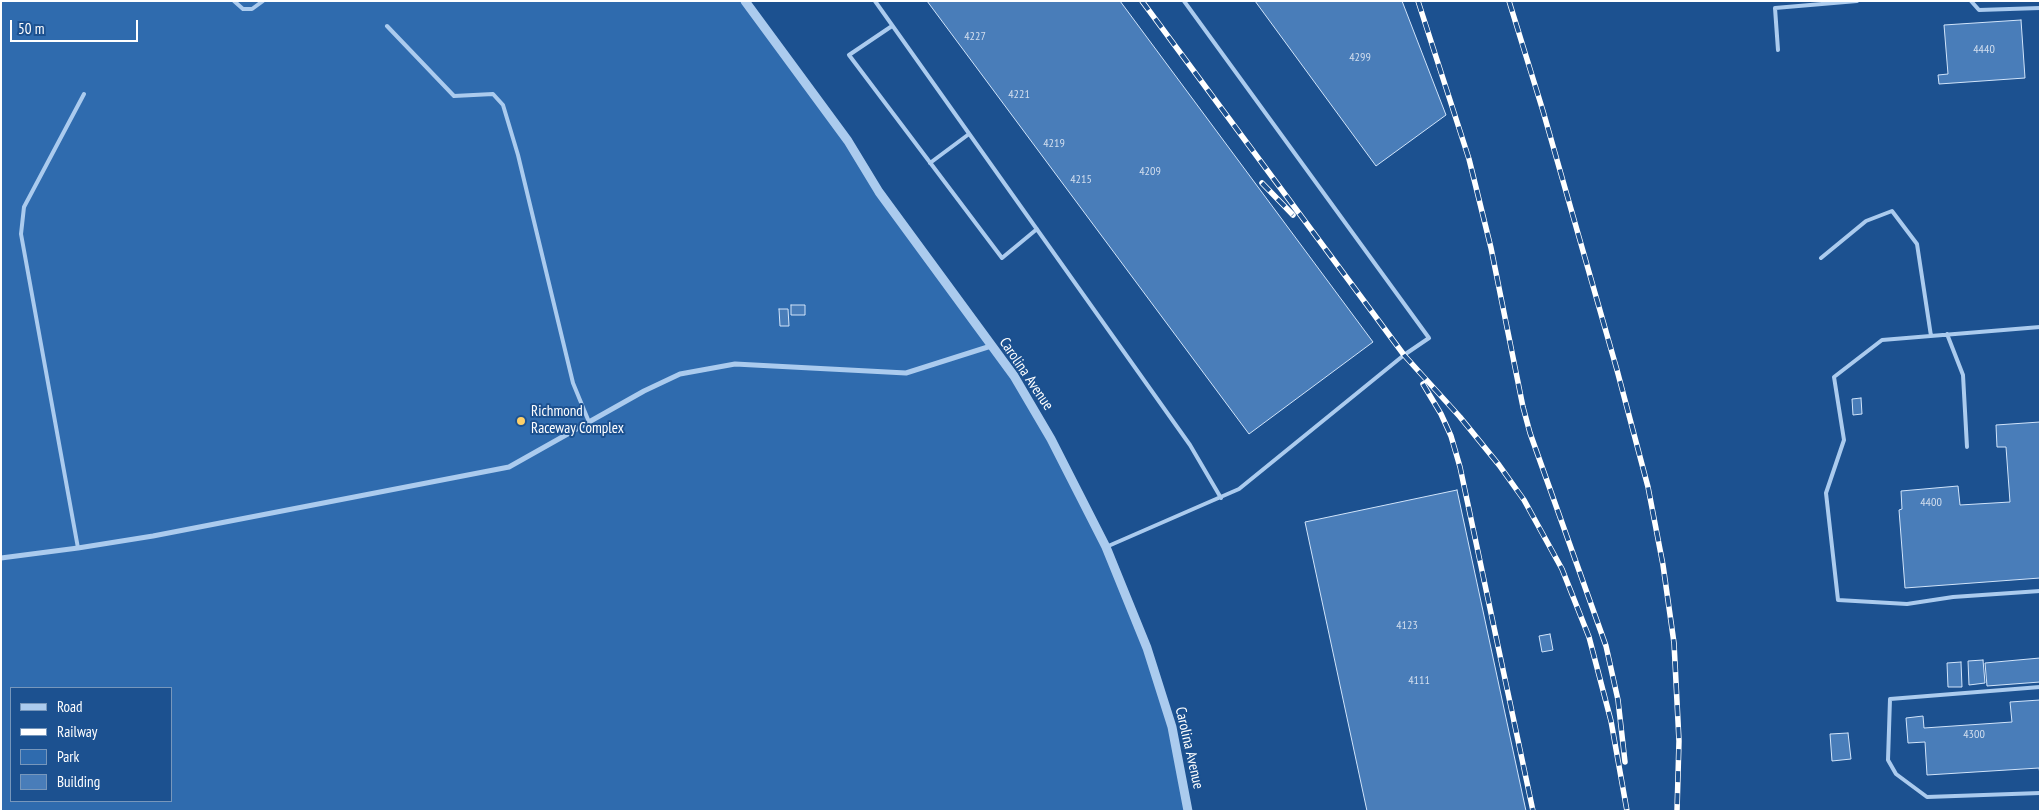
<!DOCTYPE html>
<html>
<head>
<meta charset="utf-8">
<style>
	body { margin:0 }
	#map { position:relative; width:2041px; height:812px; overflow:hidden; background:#1c5190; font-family:"PT Sans Narrow",sans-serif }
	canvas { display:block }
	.frame { position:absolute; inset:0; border:2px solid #fff; pointer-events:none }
	.legend { position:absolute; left:10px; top:687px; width:162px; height:115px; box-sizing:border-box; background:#1c5190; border:1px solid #7797bc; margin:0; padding:6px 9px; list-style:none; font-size:15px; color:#fff }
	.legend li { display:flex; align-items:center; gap:10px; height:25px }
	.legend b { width:25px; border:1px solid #7797bc }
	.scale { position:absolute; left:10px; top:20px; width:128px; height:22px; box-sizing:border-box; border:2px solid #fff; border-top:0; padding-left:6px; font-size:15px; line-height:18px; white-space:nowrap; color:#fff; -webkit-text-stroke:4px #1c5190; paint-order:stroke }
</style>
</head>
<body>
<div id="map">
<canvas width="2041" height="812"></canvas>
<div class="frame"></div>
<ul class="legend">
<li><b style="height:6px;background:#abcbee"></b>Road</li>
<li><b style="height:6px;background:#fff"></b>Railway</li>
<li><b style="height:14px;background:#2f6bae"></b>Park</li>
<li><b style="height:14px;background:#497db9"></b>Building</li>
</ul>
<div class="scale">50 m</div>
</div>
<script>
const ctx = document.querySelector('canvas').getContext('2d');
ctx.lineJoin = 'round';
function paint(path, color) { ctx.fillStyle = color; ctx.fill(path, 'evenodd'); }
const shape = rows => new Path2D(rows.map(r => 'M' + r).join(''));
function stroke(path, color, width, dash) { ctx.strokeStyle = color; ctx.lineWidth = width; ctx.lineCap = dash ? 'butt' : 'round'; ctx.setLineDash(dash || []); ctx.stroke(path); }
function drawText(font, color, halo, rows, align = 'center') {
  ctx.font = font + ' "PT Sans Narrow",sans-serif'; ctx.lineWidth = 4; ctx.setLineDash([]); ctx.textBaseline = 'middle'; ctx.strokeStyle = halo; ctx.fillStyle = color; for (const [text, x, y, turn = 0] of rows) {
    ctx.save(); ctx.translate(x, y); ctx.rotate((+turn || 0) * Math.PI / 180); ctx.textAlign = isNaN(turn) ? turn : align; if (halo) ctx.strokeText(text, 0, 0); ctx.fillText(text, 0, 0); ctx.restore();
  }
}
const green = shape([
	[1,1,745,1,1014,376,1106,547,1172,727,1188,811,1,811],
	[11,688,171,688,171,801,11,801]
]);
const building = shape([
	[927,1,1120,1,1373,342,1249,434,927,1],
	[1255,1,1402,1,1446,115,1376,166,1255,1],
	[2021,20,2025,78,1939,84,1938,75,1948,74,1944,25,2021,20],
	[791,305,805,305,805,315,791,315,791,305],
	[779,309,788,309,789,326,780,326,779,309],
	[1861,398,1862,414,1853,415,1852,399,1861,398],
	[2040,422,2040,578,1905,588,1899,510,1902,509,1901,491,1958,486,1960,505,2010,502,2006,447,1997,447,1996,425,2040,422],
	[1457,490,1526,811,1367,811,1305,522,1457,490],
	[1550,634,1553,650,1542,652,1539,636,1550,634],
	[2040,658,2040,682,1987,686,1985,663,2040,658],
	[1983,660,1985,683,1969,685,1968,661,1983,660],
	[1961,662,1962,687,1948,687,1947,663,1961,662],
	[2040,700,2040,774,2039,768,1927,775,1925,742,1908,743,1906,718,1923,716,1924,728,2012,722,2010,702,2040,700],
	[1848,733,1851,759,1832,761,1830,734,1848,733]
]);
const service = shape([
	[234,1,243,9,252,9,263,1],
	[875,1,1190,445,1221,498],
	[1971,1,1979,10,2040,8],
	[387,26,454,96,493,94,503,105,518,155,573,383,589,422],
	[892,26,849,55,1002,258,1037,229],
	[1778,50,1775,8,1857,1],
	[930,163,969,134],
	[1821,258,1866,221,1892,211,1917,244,1931,336],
	[2040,327,1882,340,1834,377,1844,440,1826,493,1838,600,1907,604,1953,597,2040,591],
	[1947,334,1963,375,1967,447],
	[1106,547,1239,489,1404,355,1429,338,1184,1],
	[78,548,21,234,24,207,84,94],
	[2040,687,1890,699,1888,760,1896,774,1927,797,2040,793]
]);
const minor = shape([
	[1,558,78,548,153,536,509,467,644,391,680,374,735,364,906,373,991,346]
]);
const tertiary = shape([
	[745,1,848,141,879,192,1014,376,1051,439,1106,547,1147,648,1172,727,1188,811]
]);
const rail = shape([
	[1142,1,1404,355,1460,417,1499,465,1524,500,1562,569,1589,637,1611,721,1627,811],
	[1418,1,1469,159,1491,248,1523,407,1530,433,1606,646,1618,700,1625,762],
	[1509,1,1543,111,1617,370,1648,487,1663,565,1674,643,1679,741,1677,811],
	[1262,183,1293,215],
	[1423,384,1441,414,1451,436,1460,467,1533,811]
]);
const markers = [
	[521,421,5,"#fed069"]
];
const numberNames = [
	["4227",975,37],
	["4440",1984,50],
	["4299",1360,58],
	["4221",1019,95],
	["4219",1054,144],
	["4209",1150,172],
	["4215",1081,180],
	["4400",1931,503],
	["4123",1407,626],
	["4111",1419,681],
	["4300",1974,735]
];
const streetNames = [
	["Carolina Avenue",1026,374,56],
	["Carolina Avenue",1189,748,77]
];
const poiNames = [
	["Richmond",531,412],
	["Raceway Complex",531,429]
];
paint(green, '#2f6bae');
paint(building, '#497db9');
stroke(building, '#d1e4fa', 1);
stroke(service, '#abcbee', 4);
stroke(minor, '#abcbee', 5);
stroke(tertiary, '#abcbee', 9);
stroke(rail, '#fff', 5.5);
stroke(rail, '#1c5190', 4, [11]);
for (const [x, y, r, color] of markers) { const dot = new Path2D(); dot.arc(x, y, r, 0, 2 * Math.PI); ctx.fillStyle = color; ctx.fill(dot); stroke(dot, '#1c5190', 2); }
drawText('12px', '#d2deee', null, numberNames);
drawText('15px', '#fff', '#1c5190', streetNames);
drawText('15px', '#fff', '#1c5190', poiNames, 'left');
</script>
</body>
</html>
